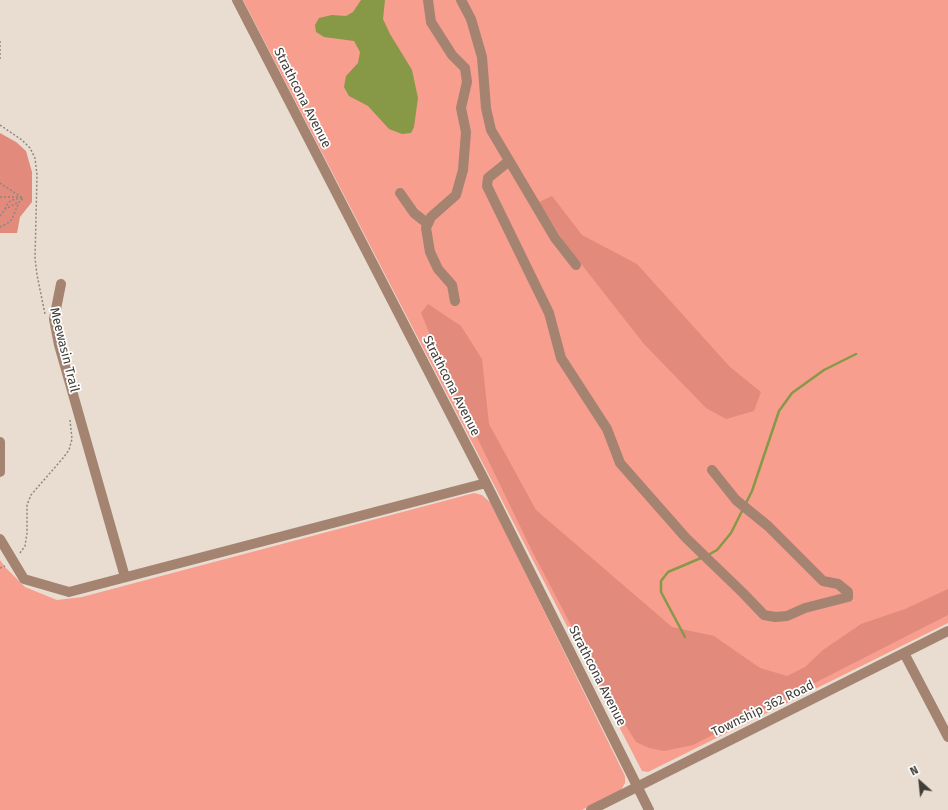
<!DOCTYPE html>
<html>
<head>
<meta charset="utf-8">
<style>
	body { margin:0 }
	#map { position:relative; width:948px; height:810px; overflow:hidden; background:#e8ddd0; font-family:"Fira Sans",sans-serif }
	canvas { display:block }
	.north { position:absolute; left:900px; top:762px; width:40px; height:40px; -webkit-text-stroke:3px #fff; paint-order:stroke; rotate:333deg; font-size:11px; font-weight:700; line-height:16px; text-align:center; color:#403c37 }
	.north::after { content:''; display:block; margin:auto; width:14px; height:18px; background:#403c37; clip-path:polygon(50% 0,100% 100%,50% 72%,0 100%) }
</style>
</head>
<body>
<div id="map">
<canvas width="948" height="810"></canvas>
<div class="north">N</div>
</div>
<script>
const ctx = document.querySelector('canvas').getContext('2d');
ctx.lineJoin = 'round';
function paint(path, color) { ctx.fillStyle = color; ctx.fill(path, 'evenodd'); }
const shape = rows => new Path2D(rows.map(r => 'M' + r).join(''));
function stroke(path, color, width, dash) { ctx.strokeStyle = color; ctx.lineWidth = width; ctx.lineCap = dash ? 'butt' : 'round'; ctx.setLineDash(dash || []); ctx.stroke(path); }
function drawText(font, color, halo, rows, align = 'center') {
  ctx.font = font + ' "Fira Sans",sans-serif'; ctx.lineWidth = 3.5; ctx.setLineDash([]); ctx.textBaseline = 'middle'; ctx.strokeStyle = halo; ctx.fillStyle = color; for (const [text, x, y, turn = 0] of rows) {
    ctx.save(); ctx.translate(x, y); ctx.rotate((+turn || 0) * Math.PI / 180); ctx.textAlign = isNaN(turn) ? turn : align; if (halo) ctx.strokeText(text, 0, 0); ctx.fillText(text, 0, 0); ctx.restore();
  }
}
const green = shape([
	[243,0,948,0,948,623,648,772,642,771],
	[474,493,482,495,491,503,625,776,625,783,621,790,582,810,0,810,0,560,5,567,25,587,57,600,82,597]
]);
const forest = shape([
	[0,133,16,142,26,151,32,172,32,202,20,217,17,233,0,233],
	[552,196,582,235,637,264,730,367,761,392,754,411,726,419,706,408,644,344,564,242,539,202],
	[428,304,461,326,482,359,489,424,536,510,672,627,714,636,760,668,787,676,805,667,823,650,861,624,905,609,948,589,948,615,693,745,664,751,649,748,636,742,614,707,532,551,445,371,421,313]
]);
const water = shape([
	[361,0,385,0,383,19,390,34,412,70,418,98,414,127,411,133,402,134,389,129,368,106,349,96,344,87,346,76,358,63,360,52,354,41,324,37,316,32,315,25,319,18,332,15,346,16,353,12]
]);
const stream = shape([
	[745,505,752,491,779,411,792,393,824,370,856,354],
	[708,555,717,550,731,533,743,509],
	[685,637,661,592,661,581,668,572,701,558]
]);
const path = shape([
	[0,41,0,60],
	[0,125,22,140,30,148,35,158,37,175,35,258,37,275,45,314],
	[0,183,21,197],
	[0,197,21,197],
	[5,209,8,203,12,200,23,198],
	[0,216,5,209,19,202],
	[0,227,8,223,12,219,19,202,22,200,23,198,21,197],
	[20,553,25,546,27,533,27,505,31,495,63,458,69,450,72,439,70,420],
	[0,568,5,566]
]);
const minor = shape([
	[237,0,486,483,649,810],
	[428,0,431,22,452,55,465,68,467,82,461,108,466,132,463,170,456,195,431,217,426,228,430,252,438,269,452,285,455,301],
	[461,0,471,19,482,57,486,108,491,130,555,238,576,265],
	[509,161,488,178,487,186,549,313,561,358,607,429,620,463,686,538,743,593,764,615,775,617,787,616,805,608,848,597,848,592,838,584,823,581,768,526,736,500,712,470],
	[400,193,414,213,428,224],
	[61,284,54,319,59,345,125,577],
	[0,442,0,472],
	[0,539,24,579,69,592,486,483],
	[904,653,948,737],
	[591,810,948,631]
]);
const streetNames = [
	["Strathcona Avenue",302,98,63],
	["Meewasin Trail",64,350,76],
	["Strathcona Avenue",451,386,63],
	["Strathcona Avenue",597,676,63],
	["Township 362 Road",763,709,-26]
];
paint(green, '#f79e8f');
paint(forest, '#e28b7c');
paint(water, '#879847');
stroke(stream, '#879847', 2.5);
stroke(path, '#8e877e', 1.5, [2, 2]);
stroke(minor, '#a48370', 10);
drawText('13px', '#403c37', '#fff', streetNames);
</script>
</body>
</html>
